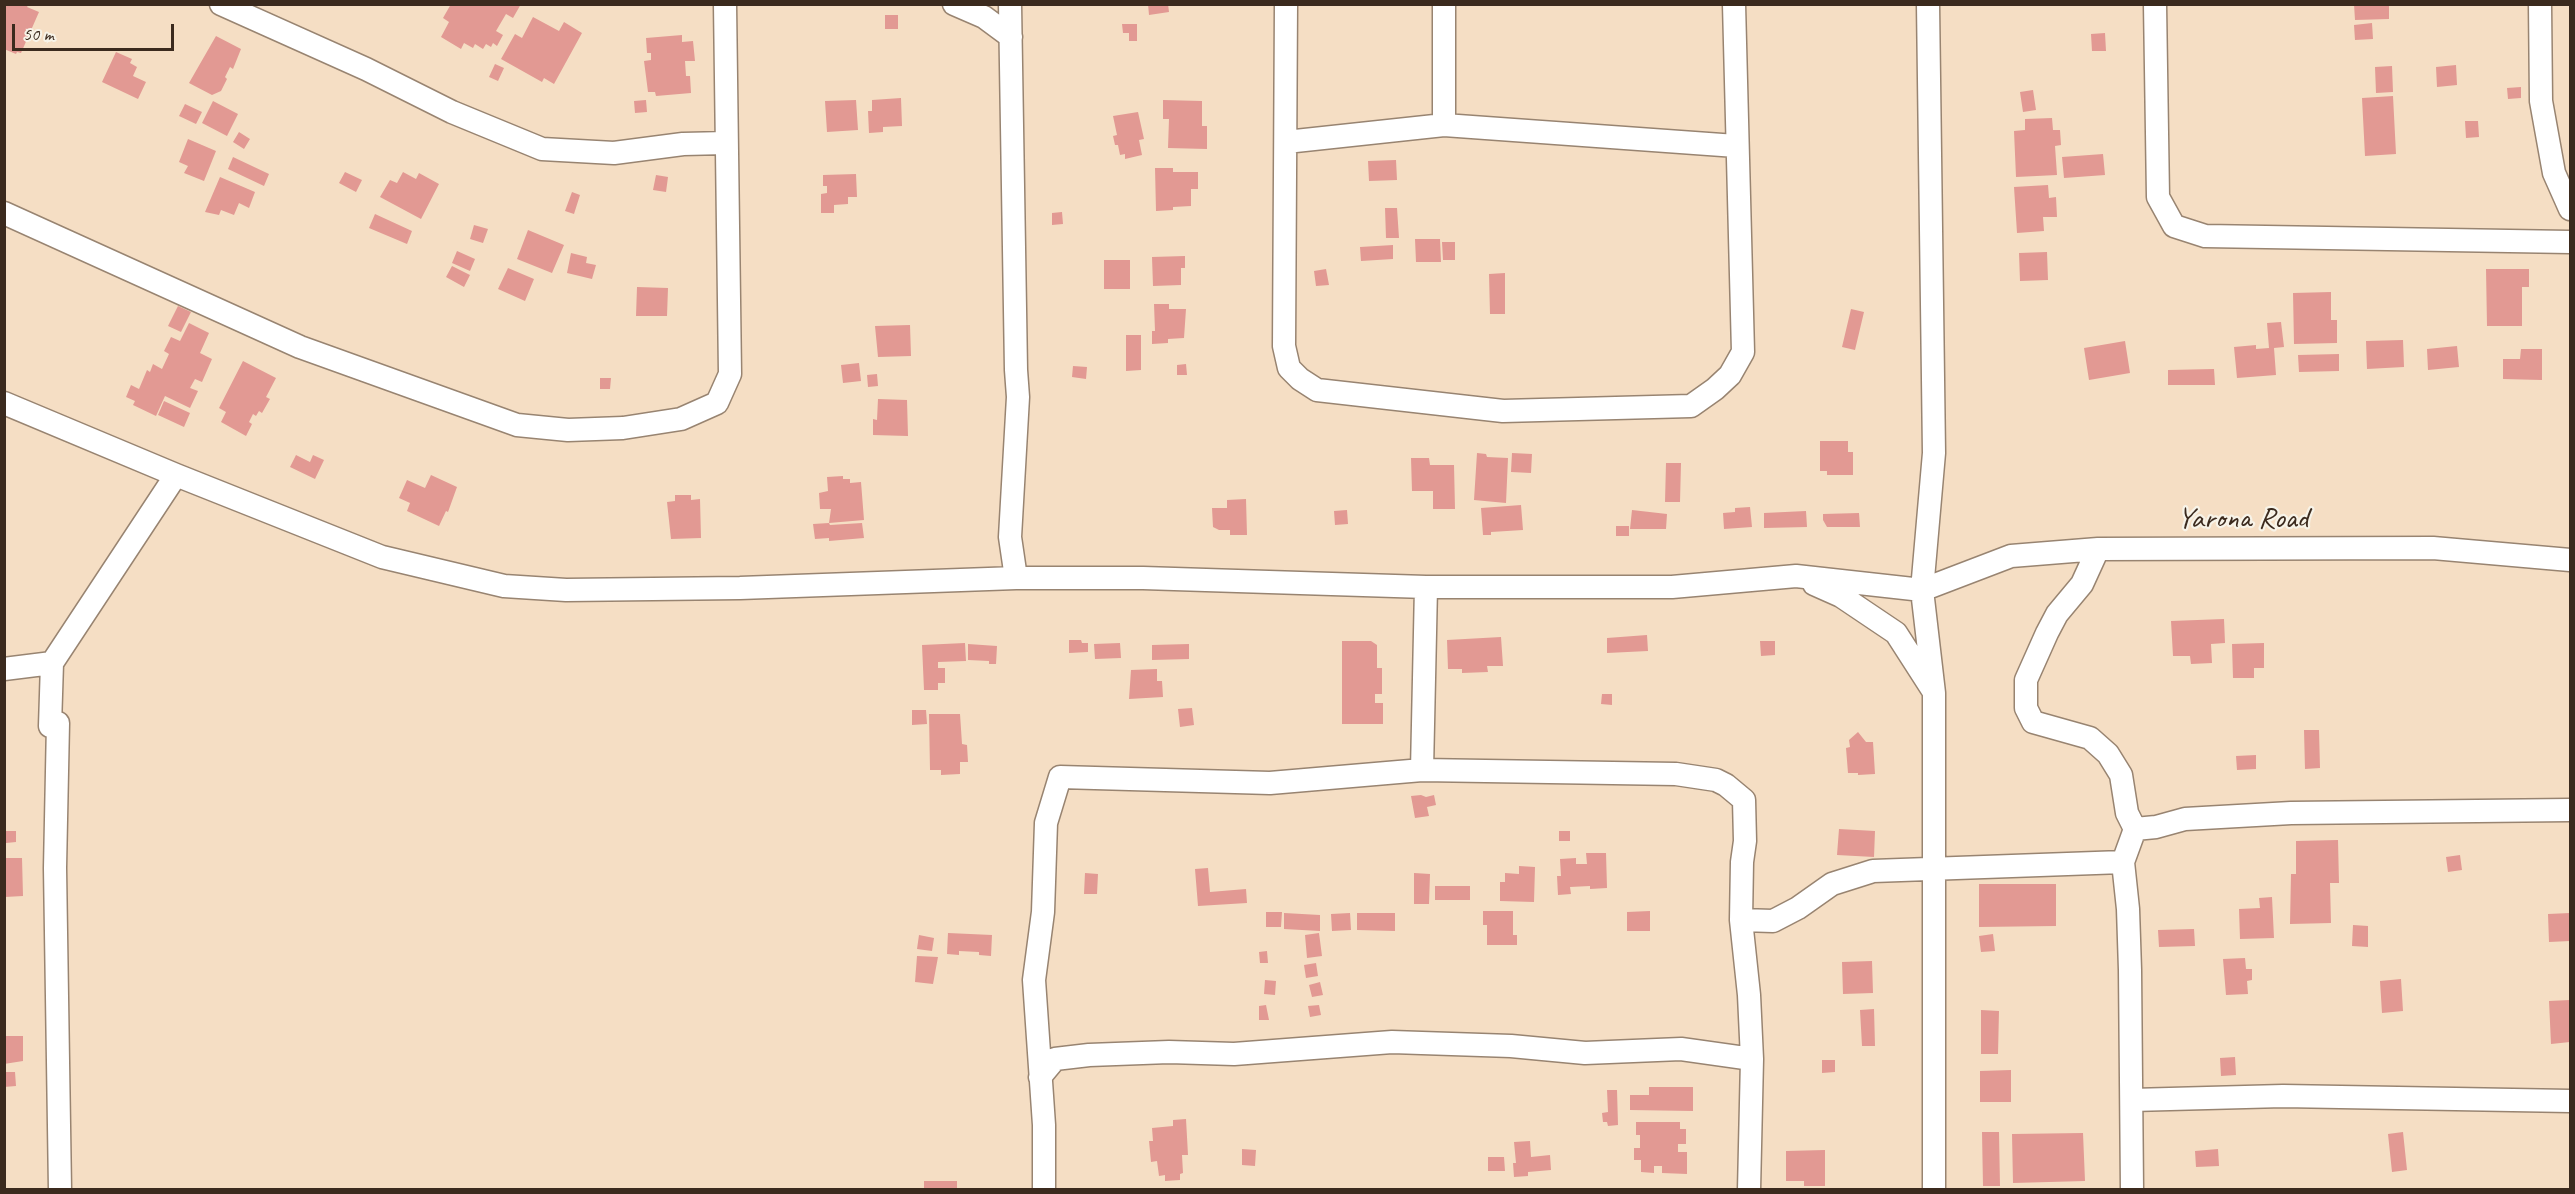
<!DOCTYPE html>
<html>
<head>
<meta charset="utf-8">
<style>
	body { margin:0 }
	#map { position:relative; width:2575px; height:1194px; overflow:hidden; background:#f5dec4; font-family:Caveat,sans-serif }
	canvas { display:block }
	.frame { position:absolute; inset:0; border:6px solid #3b2a1e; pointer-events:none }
	.scale { position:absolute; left:12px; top:24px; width:162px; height:27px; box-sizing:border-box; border:3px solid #3b2a1e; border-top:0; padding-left:8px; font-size:18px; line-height:21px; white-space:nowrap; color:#3b2a1e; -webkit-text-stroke:4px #f7f3e8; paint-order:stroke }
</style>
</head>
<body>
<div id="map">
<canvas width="2575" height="1194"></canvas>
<div class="frame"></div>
<div class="scale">50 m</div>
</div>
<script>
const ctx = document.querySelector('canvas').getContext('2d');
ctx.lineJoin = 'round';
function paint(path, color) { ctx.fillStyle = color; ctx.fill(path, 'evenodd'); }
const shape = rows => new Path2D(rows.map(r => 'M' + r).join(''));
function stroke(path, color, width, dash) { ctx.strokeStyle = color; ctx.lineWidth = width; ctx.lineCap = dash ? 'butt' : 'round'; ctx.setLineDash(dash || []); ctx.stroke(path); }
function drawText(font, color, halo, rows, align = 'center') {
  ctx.font = font + ' Caveat,sans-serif'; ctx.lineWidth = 4.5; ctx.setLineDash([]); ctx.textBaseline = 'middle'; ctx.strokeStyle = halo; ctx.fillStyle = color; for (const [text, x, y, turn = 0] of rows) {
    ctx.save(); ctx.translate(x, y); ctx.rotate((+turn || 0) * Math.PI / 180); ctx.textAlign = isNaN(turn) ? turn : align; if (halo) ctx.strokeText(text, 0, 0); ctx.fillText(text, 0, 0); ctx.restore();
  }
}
const building = shape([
	[4,4,29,4,27,7,39,12,21,53,17,52,16,54,4,49],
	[451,4,521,4,513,18,506,14,496,31,503,35,497,46,493,43,491,47,486,44,483,49,475,44,473,48,464,43,461,49,441,37,449,22,443,18],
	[1148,4,1168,4,1169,12,1149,15],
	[2354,4,2389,4,2389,19,2355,20],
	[885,15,898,15,898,29,885,29],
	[533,17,559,31,564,22,582,33,554,84,544,78,542,82,501,59,515,34,522,38],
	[2372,23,2373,39,2355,40,2354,25],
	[1122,24,1137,24,1137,41,1129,41,1129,33,1123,33],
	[2105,33,2106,51,2092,51,2091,34],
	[682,35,682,42,693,41,695,61,685,61,686,76,690,76,691,93,656,96,655,92,648,92,644,61,651,60,651,53,647,53,646,38],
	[216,36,241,49,233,69,230,67,225,77,227,79,221,91,212,95,189,83],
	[116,52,132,59,130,63,137,67,133,76,146,82,138,99,102,82],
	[495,64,504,68,498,81,489,77],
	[2456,65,2457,85,2437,87,2436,67],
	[2392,66,2393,92,2376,93,2375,67],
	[2521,87,2521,98,2508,99,2507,88],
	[2033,90,2036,110,2023,112,2020,92],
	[2393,96,2396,154,2365,156,2362,98],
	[901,98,902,126,883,127,883,132,869,133,868,111,872,111,872,100],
	[646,100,647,112,635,113,634,101],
	[856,100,858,130,827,132,825,101],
	[1163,100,1202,101,1202,126,1207,126,1207,149,1168,148,1169,119,1163,119],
	[213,101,238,114,227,136,202,123],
	[185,104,202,112,196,124,179,116],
	[1138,112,1144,139,1139,140,1142,155,1125,159,1125,154,1120,155,1118,145,1115,145,1113,136,1117,135,1113,116],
	[2052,118,2053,130,2060,130,2061,145,2055,146,2057,175,2016,177,2014,131,2025,130,2025,119],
	[2465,121,2478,121,2479,137,2466,138],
	[239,132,250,139,244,149,233,142],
	[188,139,216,151,204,181,184,173,188,166,179,162],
	[2103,154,2105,175,2064,178,2062,157],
	[233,157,269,174,264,186,228,169],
	[1396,160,1397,180,1369,181,1368,161],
	[1155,168,1173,168,1173,172,1198,172,1198,189,1191,189,1191,206,1173,207,1173,210,1156,211],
	[345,172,362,180,356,192,339,183],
	[403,172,416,179,419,173,439,184,421,219,380,197,390,180,397,183],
	[856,174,857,197,848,197,848,204,834,205,834,213,821,213,821,194,827,193,827,186,823,186,823,175],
	[656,175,668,177,666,192,653,190],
	[220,177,255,192,249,208,239,203,234,215,221,210,219,215,205,212],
	[2048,185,2049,198,2056,197,2057,217,2043,217,2044,231,2017,233,2014,187],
	[572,192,580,195,574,214,565,211],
	[1385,208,1397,208,1399,238,1386,238],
	[1062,212,1063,224,1052,225,1052,213],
	[375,214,412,231,407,244,369,228],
	[474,225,488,229,483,243,470,239],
	[528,230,564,245,552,273,517,259],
	[1415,239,1440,239,1441,262,1416,262],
	[1442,242,1455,242,1455,260,1443,260],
	[1393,245,1393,259,1361,261,1360,247],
	[457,251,475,259,470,271,452,263],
	[2047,252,2048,280,2020,281,2019,253],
	[571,253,587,257,586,263,596,265,592,279,567,273],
	[1185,256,1185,268,1181,268,1181,285,1153,286,1152,257],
	[1104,260,1130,260,1130,289,1104,289],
	[452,266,470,275,464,287,446,277],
	[508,268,534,279,525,301,498,289],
	[1326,269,1329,285,1316,286,1314,271],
	[2486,269,2529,269,2529,287,2522,287,2522,326,2487,326],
	[1505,273,1505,314,1490,314,1489,274],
	[637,287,668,288,667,316,636,316],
	[2331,292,2331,320,2337,320,2337,343,2294,344,2293,293],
	[1154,304,1169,304,1169,309,1186,309,1184,338,1168,339,1168,343,1152,344,1152,331,1155,331],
	[178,306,191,312,181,332,168,326],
	[1851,309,1864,312,1855,350,1842,347],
	[2281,322,2284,347,2274,348,2276,375,2237,378,2234,347,2256,345,2256,349,2269,348,2267,323],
	[189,323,209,333,200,353,212,359,202,382,195,379,190,388,198,391,190,408,165,396,156,416,133,405,135,401,126,397,131,385,139,389,147,370,150,372,153,364,162,369,169,354,164,351,171,337,180,341],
	[910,325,911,356,878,357,875,326],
	[1126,335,1141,335,1141,370,1126,371],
	[2403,340,2404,367,2367,369,2366,341],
	[2125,341,2130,373,2089,380,2084,348],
	[2457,346,2459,367,2428,370,2427,349],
	[2521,349,2542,349,2542,380,2503,379,2503,359,2520,359],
	[2339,354,2339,371,2299,372,2298,355],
	[243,361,276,378,266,397,270,399,262,413,259,411,256,416,253,414,249,422,252,424,246,436,221,422,226,412,219,408],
	[859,363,861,381,843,383,841,365],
	[1186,364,1187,375,1177,375,1177,365],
	[1073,366,1087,367,1086,379,1072,377],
	[2214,369,2215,385,2168,385,2168,370],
	[877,374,878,386,868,387,867,375],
	[600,378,611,378,610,389,600,389],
	[878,399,907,400,908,436,873,435,873,419,877,420],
	[164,401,190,413,184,427,158,415],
	[1820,441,1848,441,1848,452,1853,452,1853,475,1827,475,1827,471,1820,471],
	[1477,453,1486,454,1487,457,1508,458,1506,503,1474,500],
	[1512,453,1532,454,1531,473,1511,472],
	[296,455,310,462,313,455,324,460,315,479,290,467],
	[1411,458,1429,458,1430,465,1454,465,1455,509,1433,509,1433,491,1412,491],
	[1666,463,1681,463,1680,502,1665,502],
	[431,475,457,487,448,512,446,511,439,526,407,511,410,503,399,498,407,480,425,488],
	[843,476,843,479,850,479,850,483,861,482,864,520,829,523,831,509,820,509,819,493,828,491,827,477],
	[675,495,691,495,691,500,700,499,701,538,671,539,667,502,675,501],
	[1246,499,1247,535,1230,535,1230,530,1219,530,1213,527,1212,508,1227,508,1227,500],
	[1521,505,1523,530,1491,532,1491,535,1483,535,1481,508],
	[1750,507,1752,527,1724,529,1723,513,1735,512,1735,508],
	[1347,510,1348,524,1335,525,1334,511],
	[1632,510,1667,514,1666,529,1630,529],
	[1806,511,1807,527,1764,528,1764,513],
	[1859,513,1860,527,1827,527,1823,520,1823,514],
	[829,523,830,525,862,523,864,538,829,541,829,538,815,539,813,524],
	[1616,526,1629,526,1629,536,1616,536],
	[2224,619,2225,643,2211,644,2212,663,2191,664,2190,656,2173,656,2171,621],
	[1647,635,1648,651,1607,653,1607,638],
	[1501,637,1503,666,1487,666,1488,672,1462,673,1462,669,1448,669,1447,640],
	[1069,640,1081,640,1082,643,1088,643,1088,652,1069,653],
	[1342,641,1371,641,1377,645,1377,668,1382,668,1382,694,1375,694,1375,703,1383,703,1383,724,1342,724],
	[1760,641,1775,641,1775,655,1761,656],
	[965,643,966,661,938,662,938,668,945,668,945,683,938,683,938,690,924,690,922,645],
	[1120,643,1121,658,1095,659,1094,644],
	[2264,643,2264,668,2254,668,2254,678,2233,678,2232,644],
	[968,644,997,646,996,664,989,664,989,661,968,660],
	[1189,644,1189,659,1152,660,1152,645],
	[1157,669,1157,681,1162,681,1163,697,1129,699,1131,670],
	[1602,694,1612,694,1612,705,1601,704],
	[1192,708,1194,725,1180,727,1178,709],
	[912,710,926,710,927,724,912,725],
	[929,714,960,714,962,744,967,745,968,762,960,762,960,774,941,775,941,770,930,770],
	[2304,730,2319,730,2320,768,2305,769],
	[1858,732,1866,742,1873,742,1875,774,1858,775,1858,773,1848,773,1846,748,1850,747,1849,740],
	[2256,755,2256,769,2237,770,2236,756],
	[1421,795,1426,797,1434,795,1436,805,1427,807,1429,816,1415,818,1411,796],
	[1839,829,1875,831,1874,857,1837,855],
	[6,831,16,831,16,842,6,843],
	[1559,831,1570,831,1570,841,1559,841],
	[2338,840,2339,883,2330,883,2331,923,2290,924,2291,874,2296,874,2296,841],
	[1586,853,1606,853,1607,888,1590,889,1590,886,1570,887,1571,894,1558,895,1557,876,1561,876,1560,859,1576,858,1576,864,1587,864],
	[2460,855,2462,870,2448,872,2446,857],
	[5,858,22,858,23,896,5,897],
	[1519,866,1535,867,1534,902,1500,901,1500,882,1505,882,1505,873,1519,874],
	[1208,868,1210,892,1246,889,1247,903,1198,906,1195,869],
	[1085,873,1098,874,1097,894,1084,894],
	[1414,873,1430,874,1429,904,1414,904],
	[1979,884,2056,884,2056,926,1979,927],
	[1435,886,1470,886,1470,900,1435,900],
	[2272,897,2274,938,2240,939,2239,909,2260,908,2259,898],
	[1483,911,1513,911,1513,935,1517,935,1517,945,1487,945,1487,925,1483,925],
	[1650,911,1650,931,1627,931,1627,912],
	[1266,912,1282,912,1281,927,1266,927],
	[1284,913,1320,915,1320,931,1284,929],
	[1350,913,1351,930,1332,931,1331,914],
	[1357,913,1395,913,1395,931,1357,930],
	[2570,913,2570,941,2549,942,2548,914],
	[2353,925,2368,926,2368,947,2352,946],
	[2194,929,2195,946,2159,947,2158,930],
	[948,933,992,935,991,956,979,955,979,952,959,951,959,955,947,954],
	[1319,933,1322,956,1307,958,1305,935],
	[1993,934,1995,951,1981,952,1979,936],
	[919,935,934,938,932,951,917,949],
	[1267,951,1268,963,1260,963,1259,952],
	[917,956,938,957,933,984,915,982],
	[2245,958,2246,969,2252,969,2252,980,2247,981,2248,994,2226,995,2223,959],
	[1872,961,1873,993,1843,994,1842,962],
	[1316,963,1318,976,1306,978,1304,965],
	[2401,979,2403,1011,2382,1013,2380,981],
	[1265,980,1276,981,1275,995,1264,994],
	[1320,982,1323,995,1312,997,1309,985],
	[2570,1000,2570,1042,2551,1044,2549,1001],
	[1266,1005,1269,1020,1259,1020,1259,1006],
	[1319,1005,1321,1015,1310,1017,1308,1006],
	[1874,1009,1875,1046,1862,1046,1860,1010],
	[1981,1010,1999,1011,1998,1054,1981,1054],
	[4,1036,23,1036,23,1061,4,1064],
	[2235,1057,2236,1075,2221,1076,2220,1058],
	[1822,1060,1835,1060,1835,1072,1822,1073],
	[2011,1070,2011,1102,1980,1102,1980,1071],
	[4,1072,15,1072,16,1086,4,1087],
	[1649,1087,1693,1087,1693,1111,1630,1110,1630,1095,1649,1095],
	[1607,1090,1617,1090,1618,1125,1608,1126,1607,1122,1603,1122,1602,1113,1608,1112],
	[1186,1119,1188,1155,1182,1155,1183,1173,1180,1174,1180,1180,1165,1181,1165,1175,1159,1176,1157,1161,1151,1162,1149,1141,1153,1141,1152,1128,1173,1126,1173,1120],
	[1636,1122,1680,1122,1680,1129,1686,1129,1686,1144,1678,1144,1678,1152,1687,1152,1687,1174,1662,1173,1662,1166,1654,1166,1654,1173,1641,1172,1641,1160,1634,1160,1634,1148,1640,1148,1640,1135,1636,1135],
	[1982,1132,1999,1132,2000,1186,1983,1186],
	[2403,1132,2407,1170,2392,1172,2388,1134],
	[2083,1133,2085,1181,2013,1183,2012,1134],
	[1530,1141,1531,1157,1550,1155,1551,1170,1528,1172,1528,1176,1514,1177,1513,1163,1516,1163,1514,1142],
	[1242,1149,1256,1150,1255,1166,1242,1165],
	[2218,1149,2219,1166,2196,1167,2195,1151],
	[1825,1150,1825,1186,1804,1186,1804,1181,1786,1181,1786,1151],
	[1488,1157,1504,1157,1505,1171,1488,1171],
	[924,1181,957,1181,957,1190,924,1190]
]);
const minor = shape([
	[221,4,366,69,452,112,542,149,614,153,683,144,726,143],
	[954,4,984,17,1011,37],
	[1010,4,1016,370,1018,397,1010,537,1016,578],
	[1286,4,1284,346,1289,368,1300,379,1317,390,1503,411,1691,406,1715,389,1730,375,1743,352,1734,4],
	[1444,4,1444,125],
	[1928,4,1934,453,1922,590,1934,693,1934,1190],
	[2155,4,2158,197,2174,226,2205,236,2570,242],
	[2540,4,2541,101,2554,173,2570,209],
	[1286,142,1444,125,1736,146],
	[4,213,300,347,517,425,568,430,623,428,681,419,717,403,730,374,725,4],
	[4,403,176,475,382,557,504,586,566,590,740,588,1016,578,1143,578,1426,587,1672,587,1796,576,1922,590,2011,556,2098,549,2433,548,2570,560],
	[2098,549,2082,584,2057,614,2047,633,2026,680,2026,708,2033,722,2090,738,2108,754,2121,775,2127,813,2135,829],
	[1814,584,1841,596,1896,633,1932,689],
	[4,669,52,663],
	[1422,770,1426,587],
	[2123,862,2135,829,2156,827,2185,819,2291,813,2570,810],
	[1741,920,1773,921,1798,908,1832,884,1873,871,2123,862,2128,909,2130,970,2132,1190],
	[1040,1077,1055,1059,1089,1055,1169,1052,1234,1054,1392,1042,1511,1046,1585,1053,1681,1049,1752,1059],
	[2132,1100,2283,1096,2570,1101],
	[60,1190,55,868,58,723,50,726,52,663,176,475],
	[1044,1190,1044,1125,1034,980,1043,912,1046,823,1060,777,1270,783,1422,770,1676,774,1716,780,1726,785,1744,800,1745,841,1742,862,1741,920,1749,995,1752,1059,1749,1190]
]);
const streetNames = [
	["Yarona Road",2243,519]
];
paint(building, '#e29993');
stroke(minor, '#988471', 25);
stroke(minor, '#fff', 22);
drawText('30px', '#3b2a1e', '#f7f3e8', streetNames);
</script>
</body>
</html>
